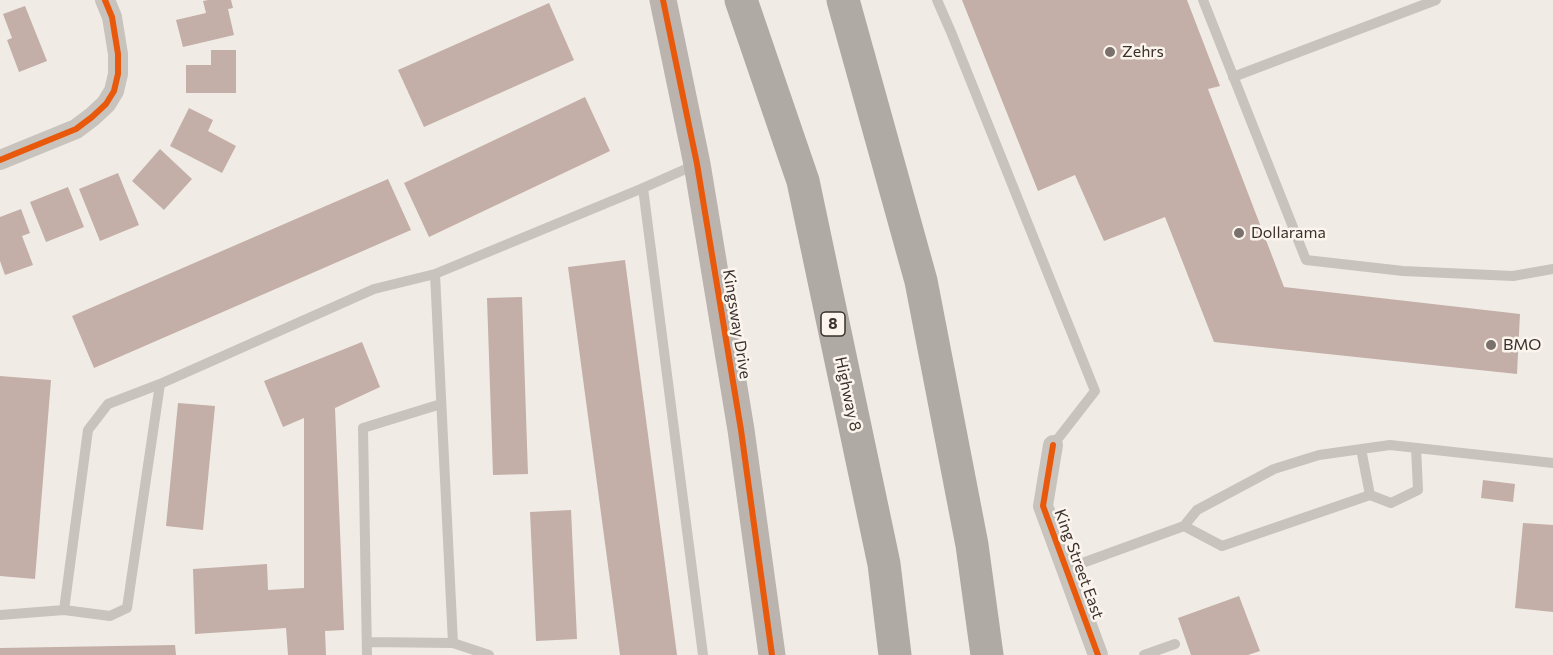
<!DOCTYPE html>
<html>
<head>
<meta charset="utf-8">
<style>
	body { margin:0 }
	canvas { display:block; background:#f0ebe5 }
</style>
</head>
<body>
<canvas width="1553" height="655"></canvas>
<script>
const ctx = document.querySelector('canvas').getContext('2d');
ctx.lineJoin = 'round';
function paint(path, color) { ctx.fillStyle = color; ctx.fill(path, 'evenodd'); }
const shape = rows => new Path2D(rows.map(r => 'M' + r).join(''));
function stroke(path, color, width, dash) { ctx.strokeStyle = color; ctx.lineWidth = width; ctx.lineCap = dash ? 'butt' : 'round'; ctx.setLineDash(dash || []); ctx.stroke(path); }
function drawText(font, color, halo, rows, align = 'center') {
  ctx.font = font + ' Commissioner,sans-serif'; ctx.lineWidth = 5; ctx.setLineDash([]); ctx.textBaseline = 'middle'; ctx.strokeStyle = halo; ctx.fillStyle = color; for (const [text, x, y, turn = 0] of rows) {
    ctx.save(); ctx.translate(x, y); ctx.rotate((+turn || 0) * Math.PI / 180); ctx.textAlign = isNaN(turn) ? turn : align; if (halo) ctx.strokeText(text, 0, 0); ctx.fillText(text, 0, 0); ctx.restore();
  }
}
const building = shape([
	[208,0,231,0,233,8,228,9,234,35,183,47,176,20,206,13,203,1],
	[962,0,1187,0,1220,86,1208,89,1284,287,1520,314,1517,374,1214,342,1165,217,1104,241,1075,175,1038,191],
	[549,3,574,60,424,127,398,70],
	[25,6,47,61,19,72,7,40,12,38,3,14],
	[211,50,236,50,236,93,186,93,186,65,211,65],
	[585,97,610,151,429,237,404,183],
	[189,108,213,120,208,131,236,146,222,173,170,146],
	[160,149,192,179,164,210,132,181],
	[118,173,139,225,100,241,79,189],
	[388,179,411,230,94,368,72,316],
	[68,187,84,227,46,242,30,202],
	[21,209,30,233,22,236,33,265,5,275,0,261,0,217],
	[625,260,677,655,620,655,568,267],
	[522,297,528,474,493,475,487,298],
	[362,342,380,387,335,408,344,630,325,631,326,655,288,655,286,628,195,634,193,569,267,564,268,590,304,588,304,418,283,427,264,381],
	[0,376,51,380,35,579,0,576],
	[178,403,215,406,203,530,166,526],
	[1483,480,1515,484,1513,502,1481,498],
	[571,510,577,639,536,641,530,512],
	[1523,523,1553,525,1553,612,1515,608],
	[1239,596,1260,651,1248,655,1191,655,1178,618],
	[175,645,176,655,0,655,0,648]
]);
const lane = shape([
	[937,0,951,32,1095,391,1053,445],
	[1203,0,1306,260,1403,271,1513,276,1553,269],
	[1233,77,1436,0],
	[643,188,703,655],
	[435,274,453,643],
	[1370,495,1391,503,1418,490,1416,448],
	[1184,526,1222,546,1370,495,1361,449],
	[1066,569,1184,526,1197,510,1274,469,1319,455,1390,445,1553,463],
	[64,610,88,430,108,404,160,384,374,289,435,274,643,188,697,164],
	[0,615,64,610,110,616,127,608,160,384],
	[367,642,453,643,489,655],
	[367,655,363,428,441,404],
	[1144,655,1175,644]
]);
const street = shape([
	[0,160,76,129,92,117,106,104,114,91,118,74,118,54,112,17,105,0],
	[1053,445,1043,506,1098,655]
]);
const secondary = shape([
	[663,0,697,164,741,430,772,655]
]);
const highway = shape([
	[741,0,803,181,884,564,895,655],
	[843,0,921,281,972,545,987,655]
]);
const cycleway = shape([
	[663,0,697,164,741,430,772,655],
	[0,160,76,129,92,117,106,104,114,91,118,74,118,54,112,17,105,0],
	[1053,445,1043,506,1098,655]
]);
const markers = [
	[1110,52,6,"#7a716c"],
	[1239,233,6,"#7a716c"],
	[1491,345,6,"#7a716c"]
];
const shields = [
	[833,324,24]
];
const shieldNames = [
	["8",833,324]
];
const poiNames = [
	["Zehrs",1122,52],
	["Dollarama",1251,233],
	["BMO",1503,345]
];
const streetNames = [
	["Kingsway Drive",737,324,81],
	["Highway 8",848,394,78],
	["King Street East",1079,564,70]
];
paint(building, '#c3afa7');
stroke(lane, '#c9c3be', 10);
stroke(street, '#c9c3be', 20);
stroke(secondary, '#bab3ae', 27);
stroke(highway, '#afaaa4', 33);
stroke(cycleway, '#e8590c', 6);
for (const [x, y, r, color] of markers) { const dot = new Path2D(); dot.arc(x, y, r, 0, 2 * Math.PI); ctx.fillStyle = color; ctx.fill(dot); stroke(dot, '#fbf5ee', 2); }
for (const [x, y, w] of shields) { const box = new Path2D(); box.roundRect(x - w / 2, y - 12, w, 24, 4.5); ctx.fillStyle = '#fbf5ee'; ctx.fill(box); stroke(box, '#3b302b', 1.5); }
drawText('bold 15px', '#3b302b', null, shieldNames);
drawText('16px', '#3b302b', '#fbf5ee', poiNames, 'left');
drawText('16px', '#3b302b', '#fbf5ee', streetNames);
</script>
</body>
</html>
